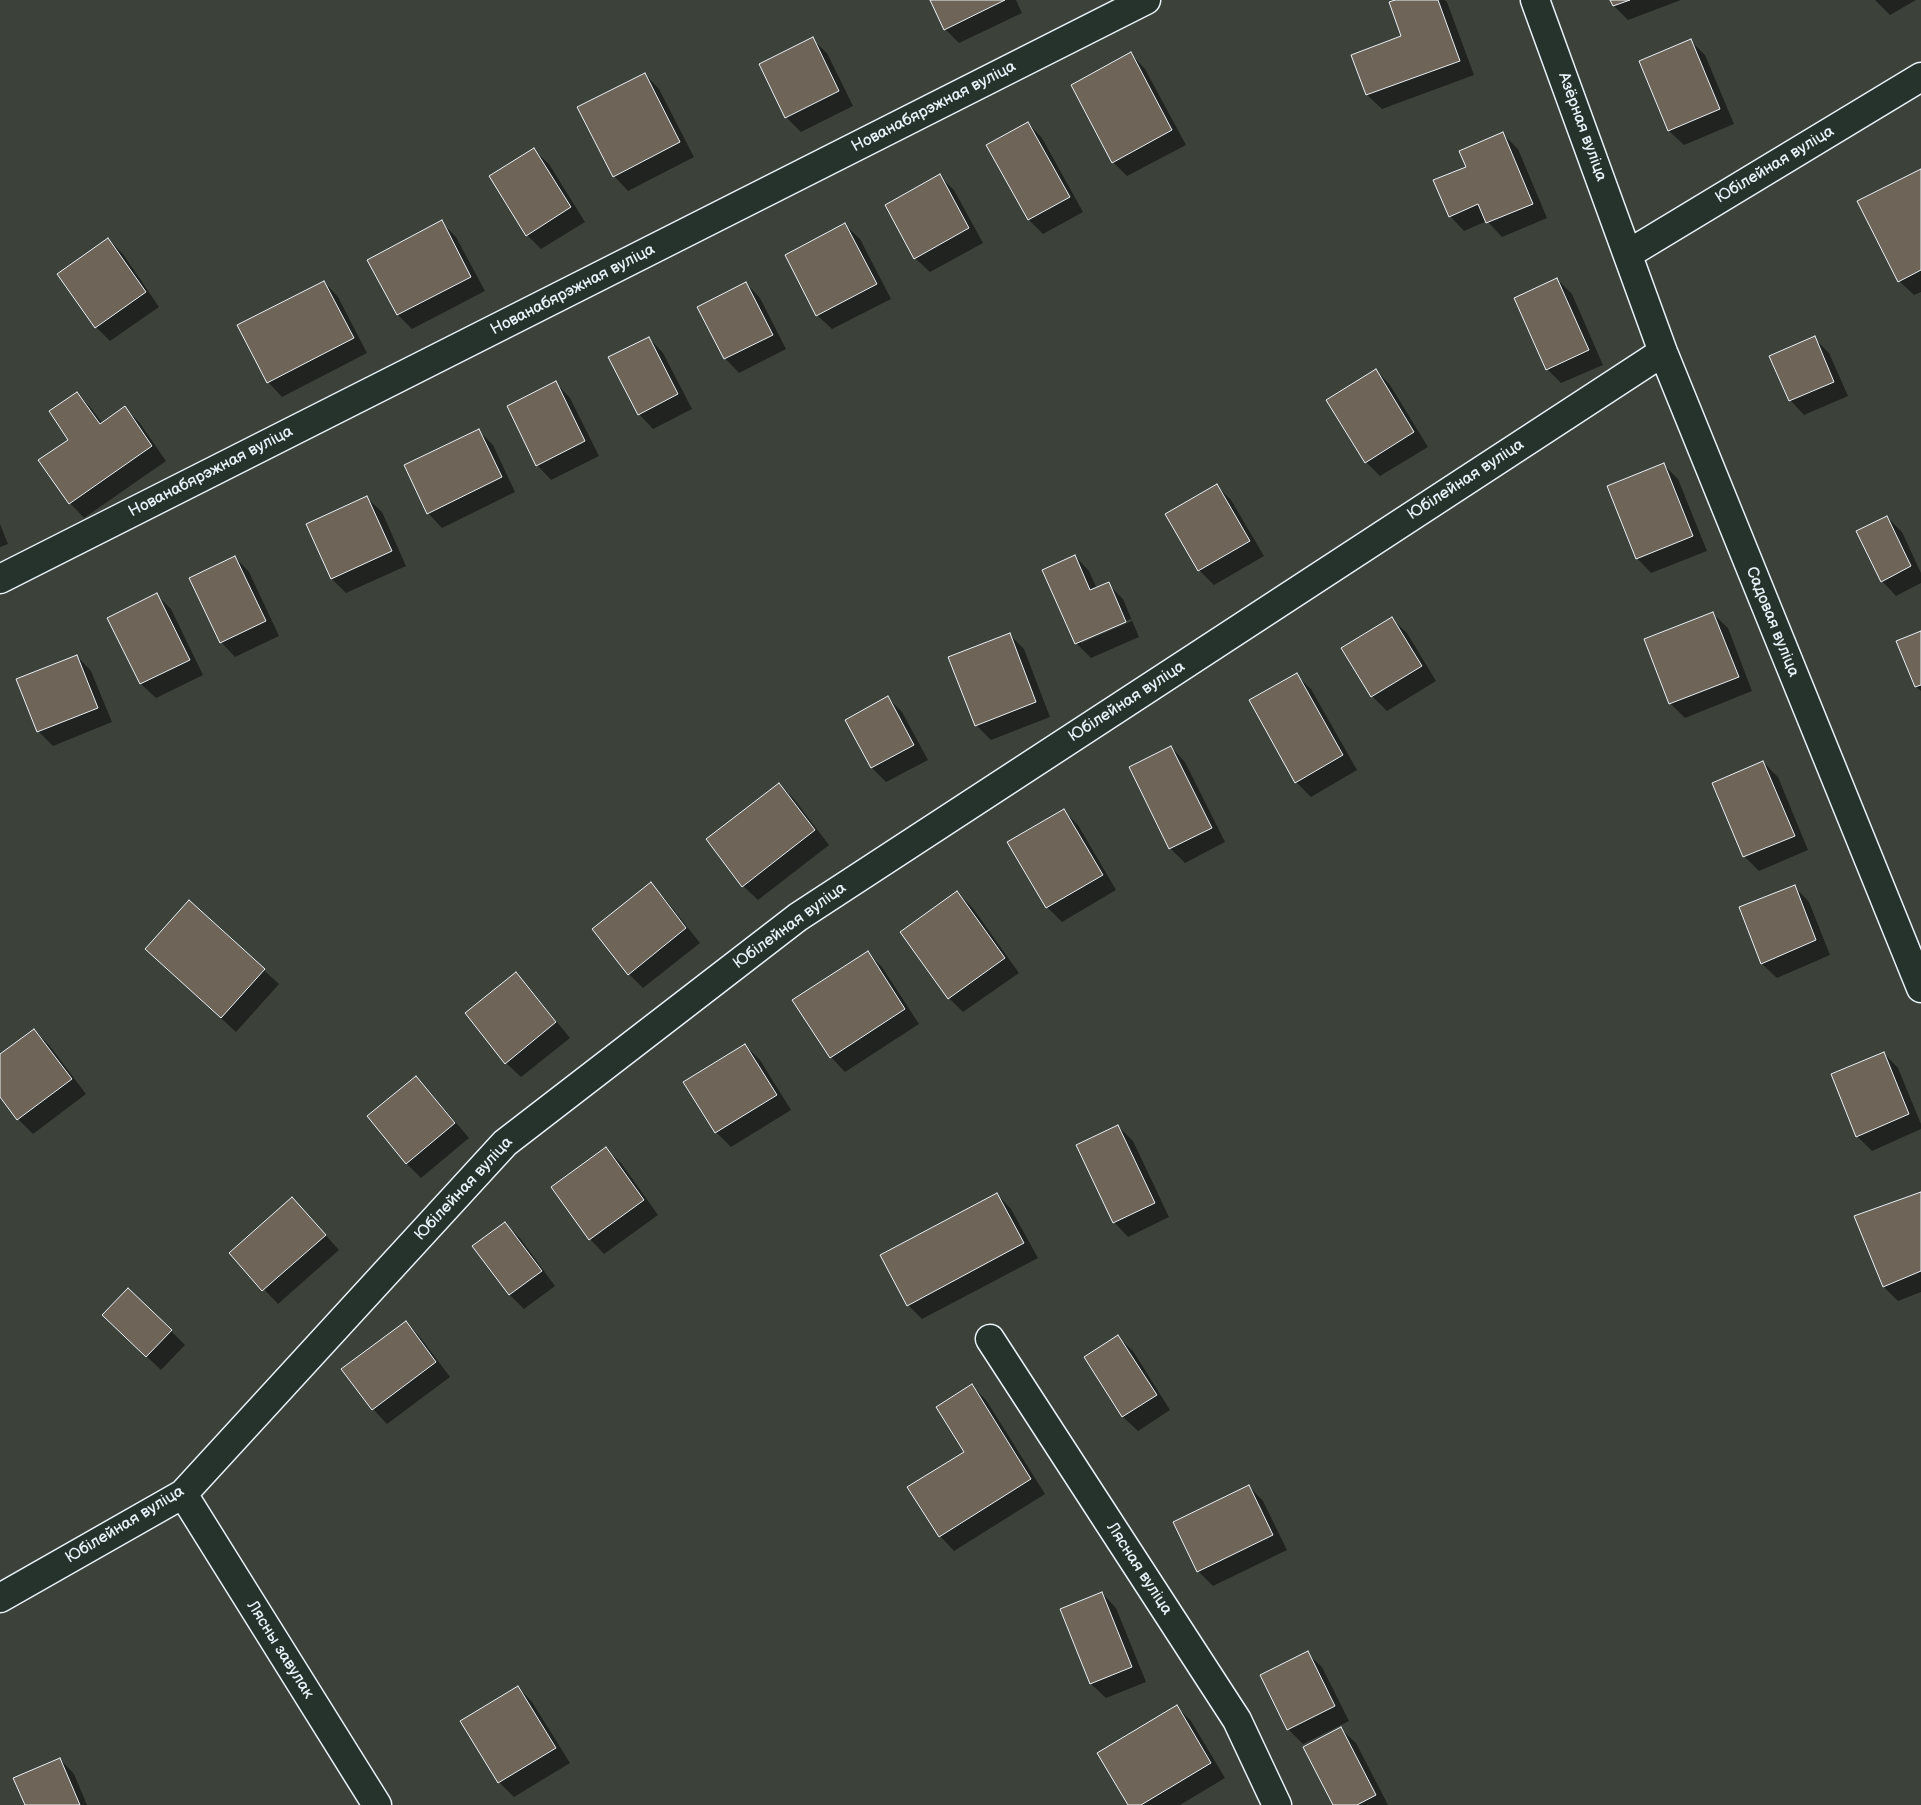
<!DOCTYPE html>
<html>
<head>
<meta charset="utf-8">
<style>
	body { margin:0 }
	canvas { display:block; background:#3c423a }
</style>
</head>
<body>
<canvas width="1921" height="1805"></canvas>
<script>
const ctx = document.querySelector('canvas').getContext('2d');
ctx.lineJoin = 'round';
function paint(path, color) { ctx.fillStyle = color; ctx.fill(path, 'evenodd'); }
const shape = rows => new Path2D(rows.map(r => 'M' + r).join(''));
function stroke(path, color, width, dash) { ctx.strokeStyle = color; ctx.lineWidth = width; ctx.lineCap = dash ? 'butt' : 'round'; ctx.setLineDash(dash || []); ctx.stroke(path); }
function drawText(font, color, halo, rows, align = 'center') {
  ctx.font = font + ' "Balsamiq Sans",sans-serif'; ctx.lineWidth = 5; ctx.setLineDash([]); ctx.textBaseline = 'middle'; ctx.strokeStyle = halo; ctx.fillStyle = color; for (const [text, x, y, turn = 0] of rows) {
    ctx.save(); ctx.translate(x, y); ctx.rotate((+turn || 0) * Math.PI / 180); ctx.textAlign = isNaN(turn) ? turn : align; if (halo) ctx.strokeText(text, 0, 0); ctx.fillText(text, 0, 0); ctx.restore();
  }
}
const shadow = shape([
	[931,0,1016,0,1022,13,959,43,945,29],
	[1399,0,1445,0,1447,2,1474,75,1382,109,1367,95,1352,56,1403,37],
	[1612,0,1681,0,1628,20,1614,6],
	[1875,0,1916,0,1890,15],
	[812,39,827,53,853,106,801,132,786,117],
	[1690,40,1705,55,1734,124,1684,145,1669,131,1640,62],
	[1131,54,1145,69,1186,145,1127,176,1113,162],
	[645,74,659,89,694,157,628,191,614,176],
	[1028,123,1042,138,1083,212,1043,234,1029,220,988,145],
	[1503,134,1518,149,1547,218,1502,237,1487,221,1464,231,1450,216,1468,167],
	[534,150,549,164,585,222,541,249,527,235],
	[1921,170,1921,292,1914,295,1899,281],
	[939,176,954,190,983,243,930,272,915,258],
	[441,222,456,237,485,291,412,329,398,315],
	[845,225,860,239,891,299,832,329,817,315],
	[108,239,123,254,159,307,110,341,96,327],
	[1557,279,1572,294,1603,365,1561,383,1547,369],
	[324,282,338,297,367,353,282,397,268,382],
	[746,283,760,298,786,349,739,373,725,358],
	[649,338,663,353,692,409,653,429,639,414],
	[1814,338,1829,353,1848,396,1804,415,1790,400],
	[1376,370,1390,385,1428,447,1380,476,1366,462],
	[556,383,570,398,599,456,551,480,537,465],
	[77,393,91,408,102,423,125,408,139,422,166,461,84,518,70,503,70,440],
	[479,431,493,445,515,492,442,528,428,513],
	[1663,464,1678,479,1707,551,1651,573,1637,558],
	[1217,486,1231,500,1264,556,1214,585,1199,570,1167,515],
	[367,498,382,512,406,566,346,593,332,579],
	[1887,517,1902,532,1921,573,1921,583,1896,596,1882,581],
	[0,524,8,544,0,547],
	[1075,556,1089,571,1097,589,1108,584,1123,599,1139,637,1091,658,1076,643],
	[1131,619,1132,621,1081,643,1081,640],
	[235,557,249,572,279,636,235,657,221,642],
	[157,595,171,609,203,675,156,698,141,684,109,618],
	[1713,614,1728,628,1752,691,1685,718,1670,703],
	[1392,619,1407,633,1436,681,1387,711,1372,696,1343,648],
	[1921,633,1921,691,1916,687,1898,642],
	[1010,635,1024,649,1050,717,991,740,976,725],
	[77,656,91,671,112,722,53,746,38,731],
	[1296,675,1311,689,1357,770,1311,797,1296,782],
	[888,698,902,712,928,760,886,782,872,768,847,720],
	[1171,747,1185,762,1225,842,1185,863,1170,848],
	[1763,762,1778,777,1808,850,1759,871,1744,856],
	[779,784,794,799,829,845,758,900,743,886],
	[1064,811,1078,825,1116,890,1062,922,1047,907,1009,843],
	[651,884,665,899,700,943,643,988,629,974],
	[1795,887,1809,902,1830,955,1777,978,1762,964,1740,908],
	[957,892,972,907,1019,973,963,1012,949,998],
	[189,902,279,984,236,1032,162,964],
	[868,953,882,967,919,1024,845,1072,831,1057],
	[516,974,530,989,570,1038,521,1077,506,1063],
	[34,1030,49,1045,86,1094,33,1134,18,1119,0,1095,0,1056],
	[745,1045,760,1060,791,1110,731,1147,716,1132],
	[1884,1053,1898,1068,1921,1124,1921,1129,1872,1151,1857,1136,1832,1074],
	[416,1077,430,1092,469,1138,421,1178,406,1163],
	[1118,1126,1133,1141,1169,1217,1128,1237,1114,1222],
	[606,1149,621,1163,658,1215,604,1254,590,1239],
	[1921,1193,1921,1292,1898,1301,1884,1287],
	[997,1194,1011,1209,1038,1258,922,1319,908,1305],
	[306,1213,339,1250,278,1304,230,1253],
	[505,1224,520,1238,555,1286,524,1309,509,1294],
	[406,1322,420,1337,450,1377,387,1424,373,1409],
	[118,1329,171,1331,185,1345,161,1370],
	[1118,1337,1133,1351,1170,1410,1138,1431,1123,1417,1086,1358],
	[972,1386,986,1400,1045,1494,954,1551,940,1536,965,1452],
	[1249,1486,1263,1501,1287,1550,1213,1586,1198,1571],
	[1102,1593,1116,1608,1146,1682,1106,1698,1091,1684,1062,1610],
	[1307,1653,1322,1667,1349,1721,1303,1744,1288,1729],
	[518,1687,532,1702,570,1763,514,1797,499,1782,462,1721],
	[1177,1707,1191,1721,1225,1778,1180,1805,1129,1805],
	[1341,1729,1356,1743,1388,1805,1334,1805],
	[60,1759,74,1774,87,1805,26,1805]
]);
const building = shape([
	[930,0,1005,0,944,30,930,0],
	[1395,0,1438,0,1460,61,1366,95,1351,55,1401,36,1389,2,1395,0],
	[1610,0,1630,0,1613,6,1610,0],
	[813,37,839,91,785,118,759,64,813,37],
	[1691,39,1720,109,1668,131,1639,61,1691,39],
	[1131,52,1172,130,1112,163,1071,85,1131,52],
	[645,73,680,142,613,177,577,107,645,73],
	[1028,122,1070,197,1028,220,986,145,1028,122],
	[1503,132,1533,204,1486,223,1478,204,1449,217,1433,180,1466,167,1459,151,1503,132],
	[534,148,571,207,526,236,489,176,534,148],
	[1921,169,1921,270,1898,282,1857,201,1921,169],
	[940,174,969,228,914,259,885,205,940,174],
	[442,220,471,277,397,315,367,260,442,220],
	[845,223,877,284,816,316,785,255,845,223],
	[108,238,146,292,95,328,57,274,108,238],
	[1557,278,1589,350,1546,370,1514,298,1557,278],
	[324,281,354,338,267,383,237,325,324,281],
	[746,282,773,335,724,359,697,307,746,282],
	[1815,336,1834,382,1789,401,1769,356,1815,336],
	[649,337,678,394,638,415,608,357,649,337],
	[1376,369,1414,432,1365,463,1326,400,1376,369],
	[556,381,585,441,536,466,507,406,556,381],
	[77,392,100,424,125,406,152,446,69,504,38,460,68,440,49,411,77,392],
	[479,429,502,477,427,514,404,465,479,429],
	[1664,463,1693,536,1636,559,1607,486,1664,463],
	[1217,484,1250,541,1198,571,1165,514,1217,484],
	[367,496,392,551,331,579,306,524,367,496],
	[1887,516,1911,566,1881,582,1856,531,1887,516],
	[1075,555,1090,590,1109,582,1126,622,1075,644,1042,570,1075,555],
	[235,556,266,621,220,643,189,578,235,556],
	[157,593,190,660,140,684,107,618,157,593],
	[1713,612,1739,677,1669,704,1644,639,1713,612],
	[1392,617,1422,666,1371,697,1341,648,1392,617],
	[1921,631,1921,685,1915,687,1896,641,1921,631],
	[1010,633,1036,702,975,726,948,657,1010,633],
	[77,655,98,708,37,732,16,679,77,655],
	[1297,673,1343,755,1295,783,1249,700,1297,673],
	[888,696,914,745,871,768,845,720,888,696],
	[1171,746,1212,828,1169,849,1129,767,1171,746],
	[1763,761,1795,836,1743,857,1712,783,1763,761],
	[779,783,815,830,742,887,706,839,779,783],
	[1064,809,1103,875,1046,908,1007,842,1064,809],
	[651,882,686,928,628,975,592,929,651,882],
	[1795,885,1816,940,1761,964,1739,907,1795,885],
	[957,891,1005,958,948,999,900,932,957,891],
	[189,900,265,969,221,1018,145,949,189,900],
	[868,951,905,1009,830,1058,792,1000,868,951],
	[516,972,556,1022,505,1064,465,1013,516,972],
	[34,1029,72,1079,17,1120,0,1097,0,1054,34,1029],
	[745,1044,777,1095,715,1133,683,1082,745,1044],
	[1884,1052,1909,1114,1856,1137,1831,1074,1884,1052],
	[416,1076,455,1123,406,1164,367,1116,416,1076],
	[1118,1125,1155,1203,1113,1223,1076,1145,1118,1125],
	[606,1147,644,1200,589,1240,551,1187,606,1147],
	[1921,1192,1921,1271,1883,1287,1854,1216,1921,1192],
	[997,1193,1024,1243,907,1306,880,1255,997,1193],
	[292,1197,326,1235,262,1291,229,1253,292,1197],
	[505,1222,542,1271,509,1295,472,1246,505,1222],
	[128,1288,172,1330,146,1357,102,1315,128,1288],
	[406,1321,436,1362,372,1410,341,1369,406,1321],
	[1118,1335,1157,1395,1122,1417,1084,1357,1118,1335],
	[972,1384,1031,1479,939,1537,907,1487,964,1452,936,1407,972,1384],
	[1249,1485,1273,1535,1197,1572,1173,1522,1249,1485],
	[1102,1592,1132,1667,1090,1684,1060,1609,1102,1592],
	[1308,1651,1335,1706,1287,1730,1260,1675,1308,1651],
	[518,1686,556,1748,498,1783,460,1721,518,1686],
	[1177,1705,1211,1763,1141,1805,1128,1805,1097,1753,1177,1705],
	[1341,1727,1376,1795,1357,1805,1333,1805,1303,1747,1341,1727],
	[60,1758,80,1805,25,1805,13,1778,60,1758]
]);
const minor = shape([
	[1535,0,1663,352,1921,988],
	[1628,254,1921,77],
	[0,579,1146,0],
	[990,1339,1237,1720,1277,1805],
	[183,1494,377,1805],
	[0,1598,183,1494,505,1143,798,917,1663,352]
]);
const streetNames = [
	["Нованабярэжная вуліца",934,107,-27],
	["Азёрная вуліца",1582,127,70],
	["Юбілейная вуліца",1775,165,-31],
	["Нованабярэжная вуліца",573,290,-27],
	["Нованабярэжная вуліца",211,472,-27],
	["Юбілейная вуліца",1466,480,-33],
	["Садовая вуліца",1772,622,68],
	["Юбілейная вуліца",1127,702,-33],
	["Юбілейная вуліца",790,926,-36],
	["Юбілейная вуліца",464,1189,-47],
	["Юбілейная вуліца",125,1525,-31],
	["Лясная вуліца",1139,1569,57],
	["Лясны завулак",280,1650,58]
];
paint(shadow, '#0007');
paint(building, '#6e6457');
stroke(building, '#e8f1f8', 1);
stroke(minor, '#e8f1f8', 31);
stroke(minor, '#26332d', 28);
drawText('16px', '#e8f1f8', '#26332d', streetNames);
</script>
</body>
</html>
